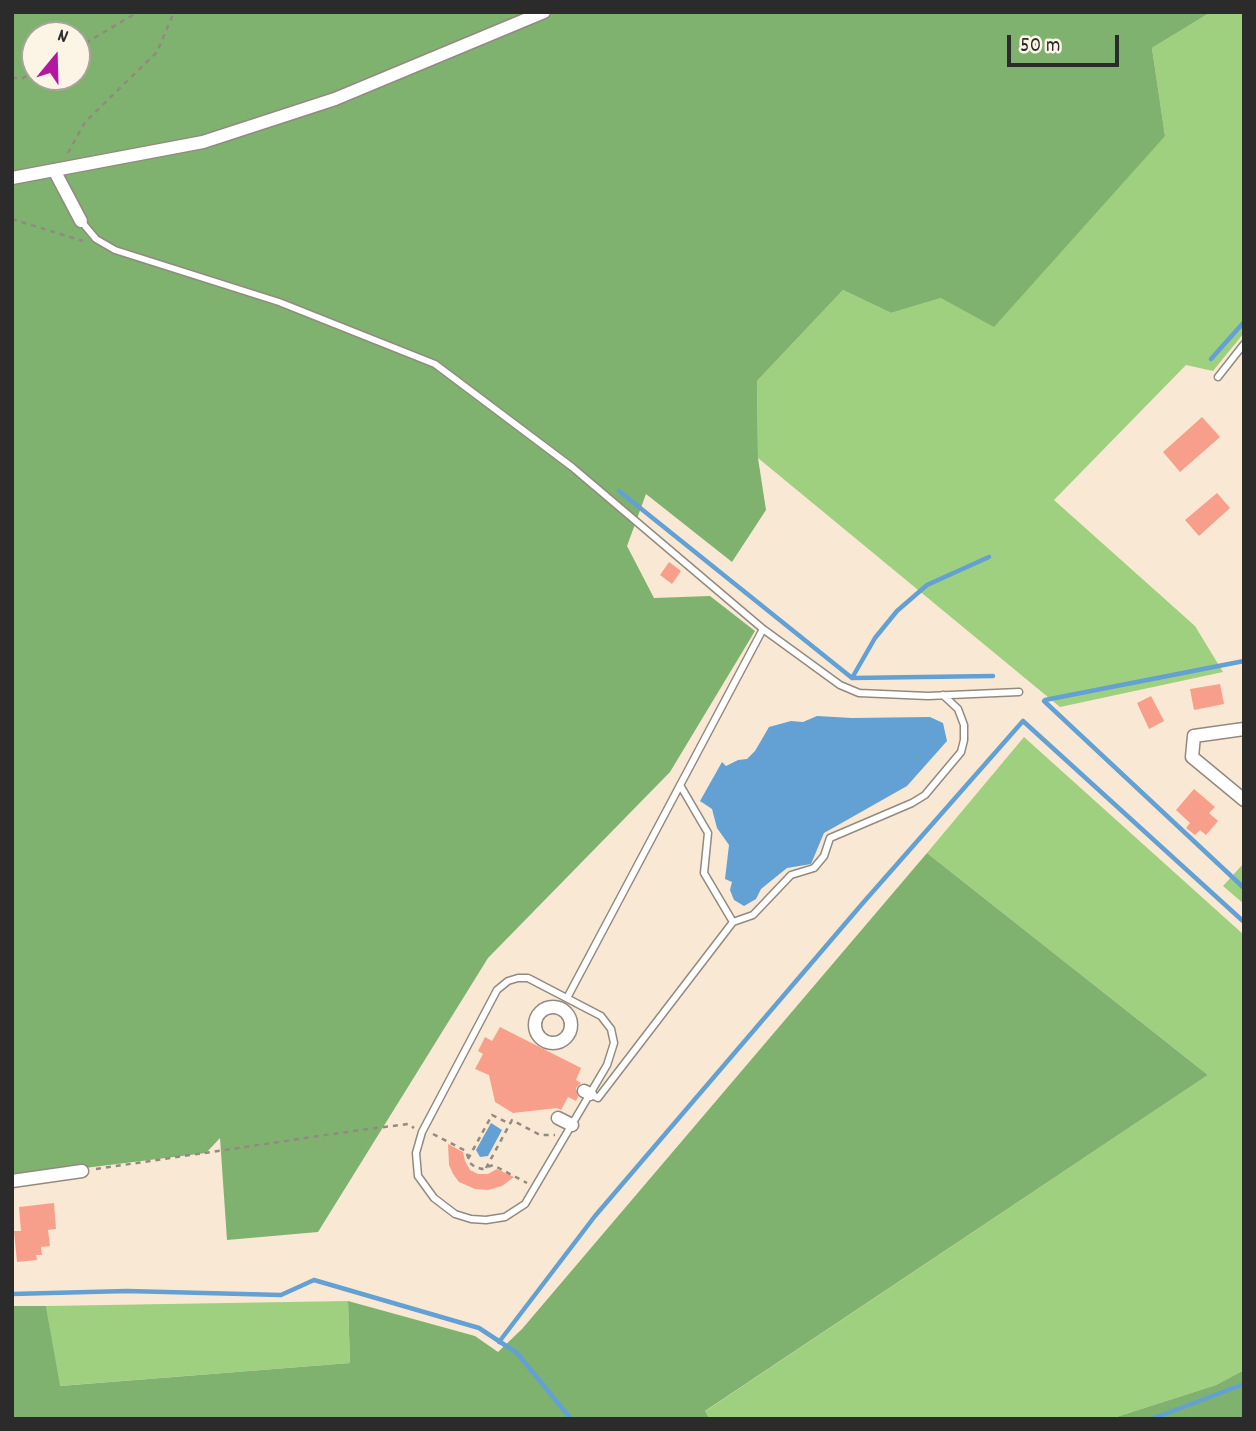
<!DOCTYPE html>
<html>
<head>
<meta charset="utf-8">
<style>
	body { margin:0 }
	#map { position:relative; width:1256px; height:1431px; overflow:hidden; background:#f9e9d4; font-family:Dekko,sans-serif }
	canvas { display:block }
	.frame { position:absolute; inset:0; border:14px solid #2b2b2b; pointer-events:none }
	.north { position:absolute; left:21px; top:21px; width:70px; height:70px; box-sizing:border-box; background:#fcf5e5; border:2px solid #a8a49b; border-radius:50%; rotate:19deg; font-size:19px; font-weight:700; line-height:28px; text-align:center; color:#2b2b2b }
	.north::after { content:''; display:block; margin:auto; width:24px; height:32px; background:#b5179e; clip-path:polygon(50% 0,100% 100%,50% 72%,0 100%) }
	.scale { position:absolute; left:1007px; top:35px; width:112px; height:32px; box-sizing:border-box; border:4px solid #2b2b2b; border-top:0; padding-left:9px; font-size:21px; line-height:24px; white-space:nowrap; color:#2b2b2b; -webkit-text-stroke:5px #fcf5e5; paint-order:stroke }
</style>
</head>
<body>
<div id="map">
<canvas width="1256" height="1431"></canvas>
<div class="frame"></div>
<div class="north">N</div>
<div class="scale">50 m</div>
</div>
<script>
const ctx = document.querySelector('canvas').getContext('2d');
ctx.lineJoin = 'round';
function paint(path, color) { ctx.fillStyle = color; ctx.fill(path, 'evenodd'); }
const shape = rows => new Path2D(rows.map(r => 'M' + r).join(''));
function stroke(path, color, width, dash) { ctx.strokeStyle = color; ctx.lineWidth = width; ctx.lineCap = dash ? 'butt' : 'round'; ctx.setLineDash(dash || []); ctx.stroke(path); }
const green = shape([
	[1211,12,1244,12,1244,333,1213,371,1186,365,1054,500,1195,626,1223,672,1060,707,758,458,757,381,843,290,891,313,941,298,1165,136,1152,48],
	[1024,737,1244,935,1244,1370,1216,1385,1110,1419,709,1419,704,1412,1208,1075,927,853],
	[1244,863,1244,904,1223,886],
	[348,1301,350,1363,59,1386,46,1306]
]);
const forest = shape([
	[12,12,1211,12,1152,48,1165,136,994,327,941,298,891,313,843,290,757,381,758,458,766,510,732,562,646,494,627,546,654,598,710,596,755,631,670,772,488,958,318,1232,227,1240,220,1138,206,1153,12,1177],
	[35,35,77,35,77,77,35,77],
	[927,853,1208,1075,705,1411,709,1419,12,1419,12,1306,46,1306,60,1386,350,1363,348,1301,475,1336,498,1352,522,1329],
	[1244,1370,1244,1419,1110,1419,1216,1385]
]);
const water = shape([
	[817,716,852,718,930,717,943,723,947,741,907,786,824,833,811,864,787,868,761,889,756,899,744,906,734,900,730,890,732,882,725,879,729,845,717,828,712,809,700,801,722,762,726,766,738,760,747,759,755,751,769,727,791,721,803,722],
	[491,1123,502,1130,488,1156,480,1157,476,1150]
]);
const stream = shape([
	[1211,359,1244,322],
	[619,491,852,678,993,676],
	[852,678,875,638,897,611,927,585,989,557],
	[1045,700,1244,661],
	[1044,701,1244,888],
	[12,1294,127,1291,281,1295,314,1280,479,1328,517,1353,571,1419],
	[499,1342,595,1216,862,904,1023,721,1244,922],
	[1152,1419,1244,1384]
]);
const building = shape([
	[1202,417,1220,437,1180,472,1163,452],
	[1217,493,1230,508,1199,536,1185,520],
	[669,562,681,571,672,584,660,575],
	[1220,684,1224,704,1194,710,1190,689],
	[1151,696,1164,721,1149,729,1137,703],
	[1194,789,1215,807,1209,813,1218,821,1206,835,1200,830,1195,835,1186,828,1190,823,1176,810],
	[500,1027,581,1068,576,1080,581,1083,576,1088,578,1097,576,1101,568,1097,561,1110,557,1108,513,1113,495,1102,489,1075,475,1069,483,1054,478,1051,485,1037,492,1041],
	[448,1144,463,1152,465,1161,470,1170,478,1174,488,1174,497,1169,514,1177,502,1186,488,1190,475,1189,459,1182,453,1174,449,1165],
	[54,1203,56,1229,48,1230,50,1246,41,1247,42,1255,36,1255,37,1260,17,1262,14,1231,21,1231,19,1207]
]);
const path = shape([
	[77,48,138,12],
	[12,78,23,78,35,71],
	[68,153,85,122,157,52,174,12],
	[12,219,83,241],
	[433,1134,466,1151,470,1163,475,1167,482,1169,493,1165,527,1183],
	[468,1159,492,1115,510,1124],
	[486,1168,512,1120,540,1135,555,1135],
	[96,1169,353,1131,408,1124,414,1128]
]);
const service = shape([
	[81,221,96,239,115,250,279,302,435,364,572,467,763,629,840,685,859,693,928,696,1019,692],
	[1218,377,1244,344],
	[733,922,753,915,791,875,814,868,824,856,830,838,912,803,925,795,961,752,964,740,964,725,958,709,943,695],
	[518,978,528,978,601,1016,611,1029,614,1043,607,1065,525,1204,505,1217,486,1220,471,1219,455,1214,434,1198,418,1176,416,1153,422,1132,497,990,508,981,518,978],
	[567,998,763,629],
	[590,1094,598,1098,733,922,704,873,708,833,680,785]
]);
const minor = shape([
	[54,170,81,221],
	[12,178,203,142,335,99,544,12],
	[1244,729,1194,736,1192,757,1244,800],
	'535 1025a18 18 0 1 1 36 0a18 18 0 1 1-36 0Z',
	[584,1091,590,1094],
	[558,1118,572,1125],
	[12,1181,82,1171]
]);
paint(green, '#9fd07f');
paint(forest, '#7fb26e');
paint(water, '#63a0d4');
stroke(stream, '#63a0d4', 4.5);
paint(building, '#f79f8a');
stroke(service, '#928a80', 9);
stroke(minor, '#928a80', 15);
stroke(path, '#928a80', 2.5, [5, 5]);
stroke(service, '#fff', 6);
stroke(minor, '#fff', 12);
</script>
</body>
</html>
